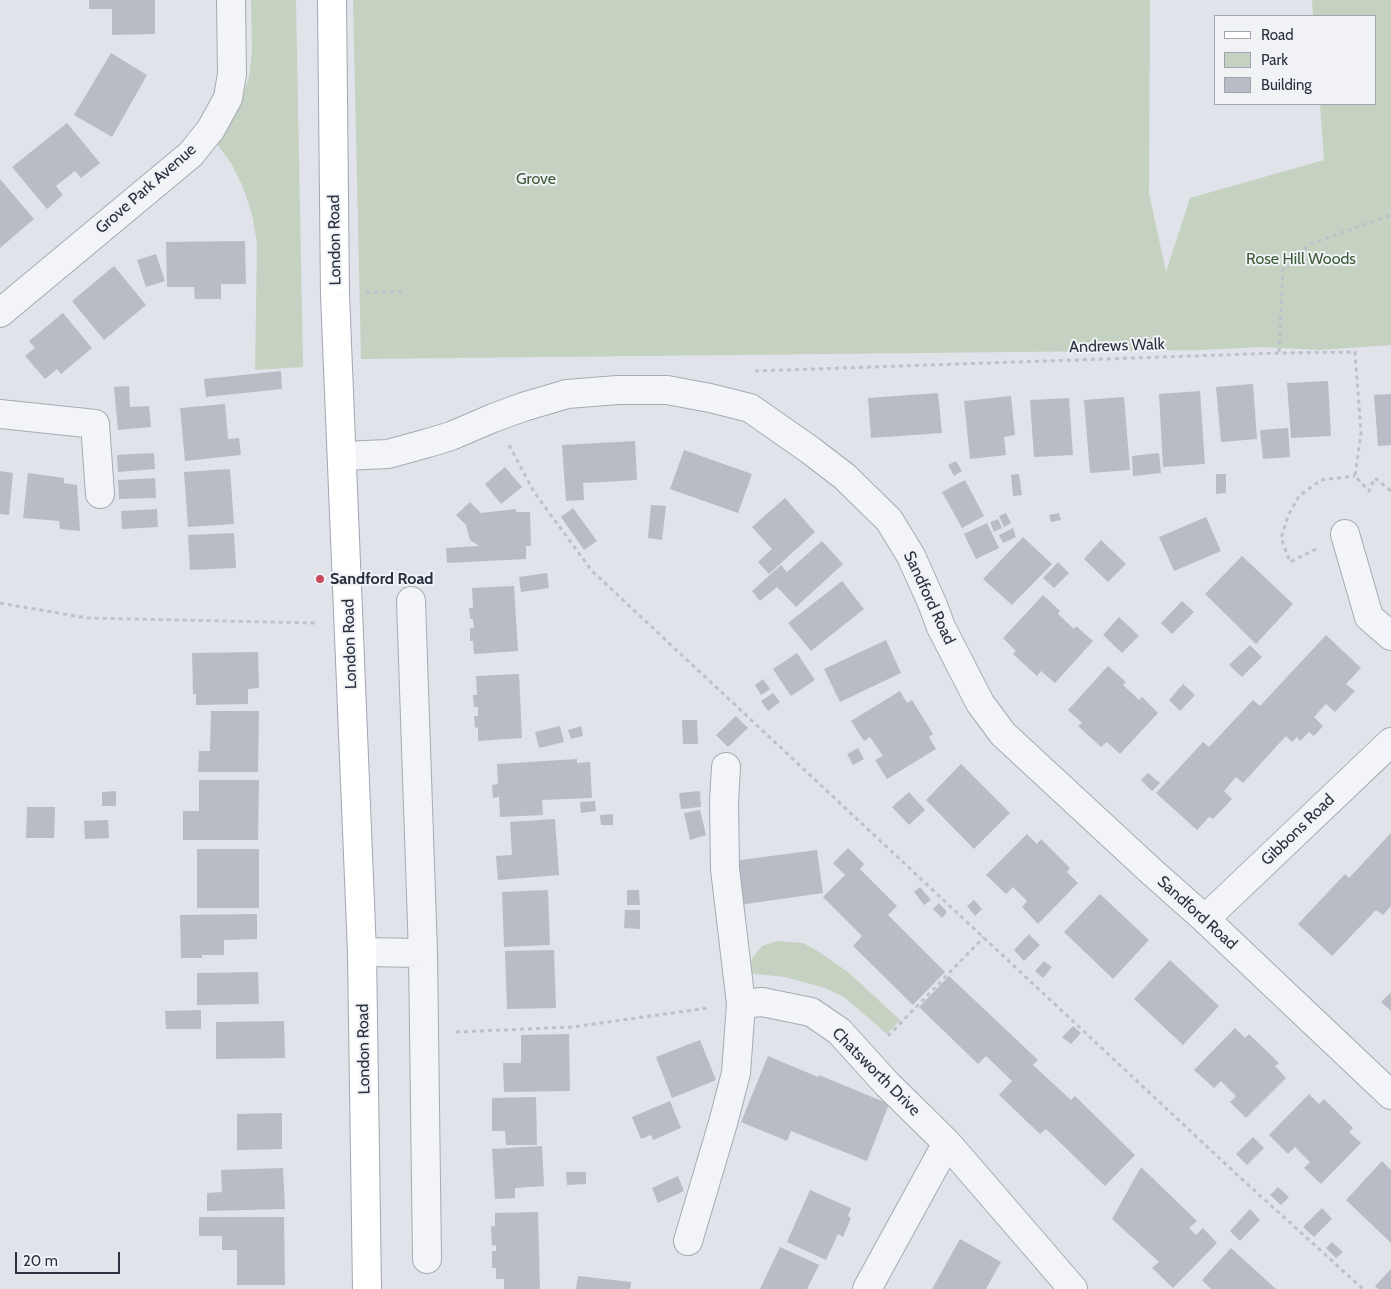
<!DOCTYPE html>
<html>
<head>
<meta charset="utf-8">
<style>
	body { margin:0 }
	#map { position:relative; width:1391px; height:1289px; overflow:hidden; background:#e0e3e9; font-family:Cabin,sans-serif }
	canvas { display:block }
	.legend { position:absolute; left:1214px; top:15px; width:162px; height:90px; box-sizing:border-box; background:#f0f2f6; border:1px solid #a0a5ad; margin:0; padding:6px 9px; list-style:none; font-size:15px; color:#29313f }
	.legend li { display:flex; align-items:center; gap:10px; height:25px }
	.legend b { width:25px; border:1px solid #a0a5ad }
	.scale { position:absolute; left:15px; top:1252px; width:105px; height:22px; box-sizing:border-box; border:2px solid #29313f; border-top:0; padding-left:6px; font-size:15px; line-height:18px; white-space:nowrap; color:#29313f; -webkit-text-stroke:4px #f0f2f6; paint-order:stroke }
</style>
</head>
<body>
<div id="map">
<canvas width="1391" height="1289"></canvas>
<ul class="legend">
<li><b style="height:6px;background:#fff"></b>Road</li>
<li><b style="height:14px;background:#c5d2c2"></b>Park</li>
<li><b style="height:14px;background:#b8bcc5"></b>Building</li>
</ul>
<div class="scale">20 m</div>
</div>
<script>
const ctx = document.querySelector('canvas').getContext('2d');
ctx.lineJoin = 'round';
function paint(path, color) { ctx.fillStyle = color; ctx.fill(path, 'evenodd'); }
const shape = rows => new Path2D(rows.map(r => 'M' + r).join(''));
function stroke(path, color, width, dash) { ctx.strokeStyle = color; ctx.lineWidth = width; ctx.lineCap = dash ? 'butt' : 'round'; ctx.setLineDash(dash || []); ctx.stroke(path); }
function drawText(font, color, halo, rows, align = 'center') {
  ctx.font = font + ' Cabin,sans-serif'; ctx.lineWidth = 4; ctx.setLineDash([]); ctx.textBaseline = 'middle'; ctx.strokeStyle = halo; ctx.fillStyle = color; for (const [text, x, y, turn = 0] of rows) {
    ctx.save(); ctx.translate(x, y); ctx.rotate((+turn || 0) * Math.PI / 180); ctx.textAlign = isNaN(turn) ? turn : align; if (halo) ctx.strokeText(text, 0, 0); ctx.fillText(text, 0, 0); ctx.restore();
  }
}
const green = shape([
	[251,0,296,0,303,367,255,370,257,243,252,214,242,185,231,163,217,144,230,123,241,101,249,77,252,51],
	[353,0,1150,0,1149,193,1166,272,1190,198,1324,160,1320,104,1375,104,1375,16,1313,16,1312,0,1391,0,1391,345,1320,350,1261,347,1204,350,361,359],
	[778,941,803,943,816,950,848,972,900,1020,887,1034,844,997,825,988,785,977,747,973,753,957,762,946]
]);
const building = shape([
	[89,0,155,0,155,34,112,35,112,9,89,9],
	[111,53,147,75,112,137,74,115],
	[67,123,100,163,81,178,75,171,56,186,63,195,47,209,12,167],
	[0,179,34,219,0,248],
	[245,241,246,284,221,284,221,299,195,299,194,287,167,287,166,242],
	[156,254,165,281,146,287,137,260],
	[114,266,146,305,104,340,72,301],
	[63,313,92,348,61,374,57,369,45,379,25,356,35,348,29,341],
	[281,371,282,389,206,397,204,379],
	[1328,381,1331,436,1291,438,1287,383],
	[1253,384,1257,439,1221,442,1216,387],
	[129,386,130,407,149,406,151,427,118,430,114,387],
	[1200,391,1205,464,1163,467,1159,394],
	[938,393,942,433,871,438,868,398],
	[1391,394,1391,445,1378,446,1374,395],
	[1011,396,1015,435,1004,437,1006,455,970,459,964,401],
	[1124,397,1130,470,1090,473,1084,400],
	[1069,398,1073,455,1034,457,1030,400],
	[225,404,228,439,239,438,241,455,185,461,180,408],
	[1288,428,1290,457,1263,459,1260,430],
	[635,441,637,480,583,483,584,500,566,501,562,445],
	[684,450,752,474,738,513,670,489],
	[154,453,155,469,118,472,117,455],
	[1159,453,1161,473,1133,476,1132,456],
	[956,461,962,471,954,476,948,465],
	[505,467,522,487,501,504,485,484],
	[230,469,234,524,188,527,184,472],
	[0,471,13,473,9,515,0,514],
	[28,473,64,478,64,483,77,485,80,531,60,529,59,521,23,518],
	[1019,474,1022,495,1013,496,1011,475],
	[1216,474,1226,474,1226,493,1216,494],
	[155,478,156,498,119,499,118,480],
	[965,480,984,516,962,528,942,492],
	[785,498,815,532,769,574,758,562,772,549,752,527],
	[470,502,481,513,516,509,516,512,530,512,531,546,526,546,526,559,447,563,446,548,479,546,470,540,466,525,456,515],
	[651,505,666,506,662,540,648,538],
	[573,508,597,541,584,550,561,517],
	[157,509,158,527,122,529,121,511],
	[1006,513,1011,523,1004,527,999,516],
	[1059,513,1061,520,1051,522,1049,515],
	[1206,517,1221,551,1174,571,1159,537],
	[998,519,1002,528,994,532,990,522],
	[987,523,999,548,976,559,964,534],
	[1013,528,1016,537,1003,543,999,535],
	[234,533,236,568,190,570,188,535],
	[1023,537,1052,564,1012,605,983,579],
	[1101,540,1126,564,1108,582,1084,559],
	[822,541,843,564,796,607,777,587,760,601,752,591,781,565,787,572],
	[1242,556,1293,604,1256,644,1205,594],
	[1058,562,1069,573,1054,588,1043,578],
	[547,573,549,588,521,592,519,577],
	[842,581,864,609,811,651,788,623],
	[514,586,518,651,474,654,473,641,470,641,470,628,474,628,473,619,470,619,469,608,473,608,472,588],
	[1043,595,1060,611,1058,614,1074,629,1076,626,1093,641,1055,683,1041,671,1037,676,1013,654,1016,651,1003,638],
	[1182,601,1194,612,1172,634,1161,623],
	[1119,617,1139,636,1122,653,1103,635],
	[1326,635,1361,668,1346,684,1355,691,1335,712,1326,704,1314,717,1323,726,1314,736,1309,732,1300,741,1297,737,1292,742,1286,736,1243,783,1236,777,1224,791,1232,799,1213,819,1209,817,1197,830,1156,793,1203,742,1209,747,1253,700,1260,706],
	[886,640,901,673,840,702,824,669],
	[1250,645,1262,657,1242,677,1229,665],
	[258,652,259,688,248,689,248,704,196,705,196,694,193,694,192,653],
	[797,653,815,680,791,696,773,669],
	[1108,666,1126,682,1123,685,1139,700,1142,697,1158,713,1120,754,1107,742,1101,747,1078,726,1082,723,1068,710],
	[519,674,522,738,478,741,478,727,475,728,474,716,478,716,478,707,474,707,473,695,477,695,476,676],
	[763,679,770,689,761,695,755,685],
	[1183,684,1195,695,1180,711,1169,700],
	[900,691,907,703,912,700,933,734,929,737,936,749,887,779,875,760,883,756,870,737,864,741,851,721],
	[773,693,780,702,768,711,761,701],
	[211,711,259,711,258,772,198,772,199,751,210,751],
	[736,716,748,728,728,747,716,735],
	[682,720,697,720,698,744,683,744],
	[560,726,564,742,539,748,535,732],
	[581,726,583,736,571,739,568,730],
	[858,748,864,759,853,765,847,754],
	[577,759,577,763,590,762,592,798,542,800,543,815,500,817,499,797,493,798,492,785,498,784,497,764],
	[961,764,1010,813,974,849,926,800],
	[1148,773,1160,783,1152,791,1141,780],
	[199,780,259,780,258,840,183,840,183,811,199,811],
	[116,791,116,806,102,806,102,792],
	[700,791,701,807,681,809,679,793],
	[909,792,925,810,909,825,892,807],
	[595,801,596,811,581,813,580,802],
	[27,807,55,807,54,838,26,838],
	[700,810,706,835,690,840,684,813],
	[613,814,613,825,601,825,600,815],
	[555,819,559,875,498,880,496,856,512,855,510,822],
	[108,820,109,838,85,839,84,821],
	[1391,833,1391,906,1383,915,1376,910,1332,956,1298,924,1345,874,1349,878],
	[1027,834,1037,844,1041,839,1070,868,1067,872,1078,883,1038,924,1022,907,1027,901,1013,887,1006,894,986,875],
	[848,848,864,864,860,869,897,906,888,915,945,972,913,1005,853,946,862,936,823,897,845,875,833,863],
	[197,849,259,849,259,908,197,908],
	[817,850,823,893,739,905,733,861],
	[920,887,931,900,924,905,914,892],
	[548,890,550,945,504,947,502,892],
	[627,890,639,890,640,905,627,905],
	[1100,894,1149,940,1113,979,1064,932],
	[974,900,982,909,975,916,967,906],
	[939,903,947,912,942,918,933,909],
	[625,910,640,910,640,929,624,928],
	[257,914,257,939,224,940,224,955,202,955,202,958,181,958,180,915],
	[1029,934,1040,945,1024,961,1014,950],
	[554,950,556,1008,507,1009,505,951],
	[1170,960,1219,1006,1183,1045,1134,999],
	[1044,961,1052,967,1043,978,1035,971],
	[258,972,259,1004,197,1005,197,973],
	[949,976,1038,1060,1033,1065,1071,1100,1075,1096,1135,1155,1105,1186,1046,1129,1040,1134,999,1095,1012,1081,986,1056,978,1064,919,1007],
	[1391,992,1391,1011,1381,1002],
	[201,1010,201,1029,166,1029,165,1011],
	[284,1021,285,1058,216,1059,216,1022],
	[1073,1026,1081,1033,1071,1044,1062,1037],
	[1235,1028,1245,1038,1249,1034,1279,1063,1275,1066,1286,1078,1246,1118,1230,1102,1236,1096,1221,1081,1214,1088,1194,1070],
	[569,1034,570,1091,504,1092,503,1063,521,1063,521,1035],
	[700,1040,716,1080,672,1098,656,1057],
	[768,1056,818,1077,819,1075,889,1104,867,1161,791,1131,787,1141,741,1122],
	[1309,1094,1319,1104,1324,1099,1353,1128,1349,1132,1361,1143,1321,1184,1304,1168,1310,1162,1295,1147,1288,1154,1269,1135],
	[536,1097,537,1145,506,1145,505,1131,492,1131,492,1098],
	[670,1101,681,1128,653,1140,651,1135,641,1139,632,1117],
	[282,1113,282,1149,237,1150,237,1114],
	[1253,1137,1264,1148,1247,1165,1236,1154],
	[542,1146,544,1186,515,1188,515,1198,495,1199,492,1149],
	[1382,1161,1391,1170,1391,1243,1346,1200],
	[1141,1167,1197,1221,1189,1228,1196,1235,1203,1228,1217,1243,1173,1288,1152,1268,1159,1262,1112,1219],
	[283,1168,285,1209,207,1211,207,1193,222,1192,221,1170],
	[566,1172,586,1172,586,1184,567,1185],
	[678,1176,684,1191,658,1203,652,1188],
	[1278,1187,1289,1197,1281,1205,1270,1195],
	[810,1190,851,1208,848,1216,851,1218,843,1237,838,1234,826,1260,787,1242],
	[1322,1208,1332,1219,1314,1237,1303,1227],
	[1250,1209,1260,1220,1240,1241,1230,1231],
	[538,1212,540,1289,504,1289,504,1279,496,1279,496,1268,492,1268,492,1251,496,1251,496,1245,492,1246,491,1226,495,1226,495,1213],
	[199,1217,284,1217,285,1285,237,1285,237,1250,222,1250,222,1236,199,1236],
	[960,1239,1001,1262,986,1289,932,1289],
	[1332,1242,1343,1252,1336,1258,1326,1248],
	[780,1247,819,1265,807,1289,760,1289],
	[1231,1248,1276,1289,1211,1289,1202,1280],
	[1391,1269,1391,1289,1378,1289,1375,1286],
	[578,1276,631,1282,630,1289,576,1289]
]);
const path = shape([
	[366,293,405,291],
	[1279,352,1283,269,1310,244,1391,215],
	[755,371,1279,353,1355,352,1361,433,1355,476,1369,491,1375,478,1391,491],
	[509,445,534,492,592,571,1233,1171,1363,1289],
	[1316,549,1290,562,1281,538,1288,516,1299,496,1321,480,1355,476],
	[0,603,87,618,316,623],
	[456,1032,572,1027,708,1008],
	[888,1036,984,937]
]);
const minor = shape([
	[0,313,191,154,211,129,228,98,232,74,231,0],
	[0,414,95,424,100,494],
	[343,456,388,454,428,443,451,436,493,418,523,407,567,394,618,390,667,390,710,398,750,408,810,450,844,476,889,520,911,556,932,603,941,627,980,703,1003,734,1152,872,1205,919,1391,1095],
	[1345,534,1369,617,1391,636],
	[1205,919,1391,742],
	[362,952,423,953,411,601],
	[423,953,427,1259],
	[741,1004,762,1002,811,1012,839,1031,887,1084,947,1143,1073,1289],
	[688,1241,723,1123,736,1073,741,1004,725,869,724,802,726,767],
	[867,1289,947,1143]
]);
const major = shape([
	[332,0,335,295,362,952,367,1289]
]);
const markers = [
	[320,579,5,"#c94a5a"]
];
const parkNames = [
	["Grove",536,179],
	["Rose Hill Woods",1301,259]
];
const streetNames = [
	["Grove Park Avenue",146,189,-41],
	["London Road",335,240,-91],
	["Andrews Walk",1117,346,-2],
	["Sandford Road",929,598,65],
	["London Road",350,644,-92],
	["Gibbons Road",1298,830,-44],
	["Sandford Road",1197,913,42],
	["London Road",364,1049,-91],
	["Chatsworth Drive",876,1072,45]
];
const poiNames = [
	["Sandford Road",330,579]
];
paint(green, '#c5d2c2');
paint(building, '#b8bcc5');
stroke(minor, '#a5aab3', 30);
stroke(major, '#a0a7b4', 30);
stroke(path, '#bec1c7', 3, [4, 4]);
stroke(minor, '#f3f4f7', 28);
stroke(major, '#fff', 28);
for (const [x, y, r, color] of markers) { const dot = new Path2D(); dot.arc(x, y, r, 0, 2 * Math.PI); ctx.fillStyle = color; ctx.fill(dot); stroke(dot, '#f0f2f6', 2); }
drawText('16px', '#3d5b37', '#f0f2f6', parkNames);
drawText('16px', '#29313f', '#f0f2f6', streetNames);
drawText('bold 16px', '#29313f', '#f0f2f6', poiNames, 'left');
</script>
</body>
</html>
